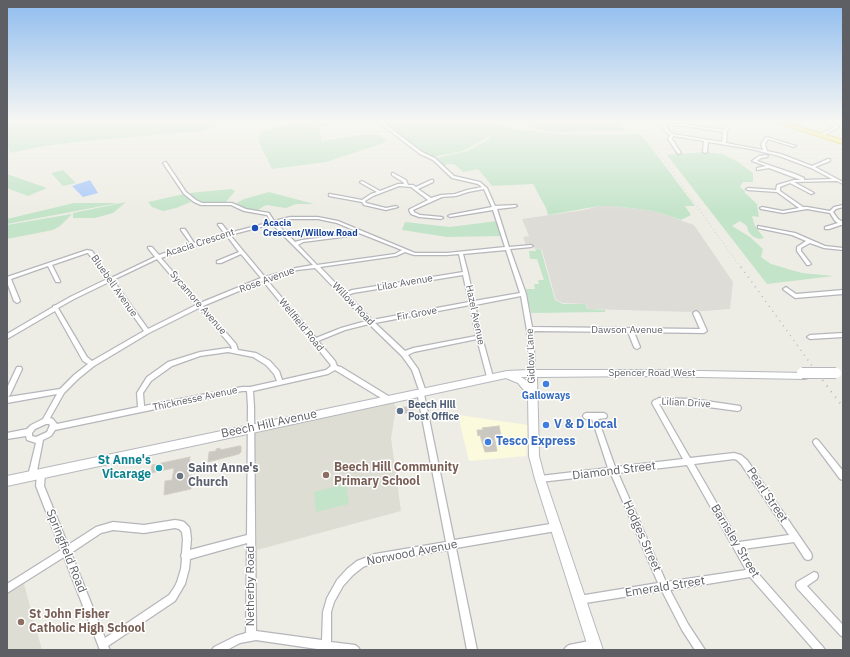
<!DOCTYPE html>
<html>
<head>
<meta charset="utf-8">
<style>
	body { margin:0 }
	#map { position:relative; width:850px; height:657px; overflow:hidden; background:#eeede5; font-family:"IBM Plex Sans",sans-serif }
	canvas { display:block }
	.frame { position:absolute; inset:0; border:8px solid #5d5f64; pointer-events:none }
</style>
</head>
<body>
<div id="map">
<canvas width="850" height="657"></canvas>
<div class="frame"></div>
</div>
<script>
const ctx = document.querySelector('canvas').getContext('2d');
ctx.lineJoin = 'round';
function paint(path, color) { ctx.fillStyle = color; ctx.fill(path, 'evenodd'); }
const shape = rows => new Path2D(rows.map(r => 'M' + r).join(''));
function stroke(path, color, width, dash) { ctx.strokeStyle = color; ctx.lineWidth = width; ctx.lineCap = dash ? 'butt' : 'round'; ctx.setLineDash(dash || []); ctx.stroke(path); }
function drawText(font, color, halo, rows, align = 'center') {
  ctx.font = font + ' "IBM Plex Sans",sans-serif'; ctx.lineWidth = 3; ctx.setLineDash([]); ctx.textBaseline = 'middle'; ctx.strokeStyle = halo; ctx.fillStyle = color; for (const [text, x, y, turn = 0] of rows) {
    ctx.save(); ctx.translate(x, y); ctx.rotate((+turn || 0) * Math.PI / 180); ctx.textAlign = isNaN(turn) ? turn : align; if (halo) ctx.strokeText(text, 0, 0); ctx.fillText(text, 0, 0); ctx.restore();
  }
}
const commercial = shape([
	[458,415,528,425,526,456,469,461]
]);
const industrial = shape([
	[599,206,614,206,654,211,694,225,733,282,730,309,690,312,589,309,585,304,563,303,556,300,542,250,526,245,524,240,523,237,529,236,522,219,584,210]
]);
const education = shape([
	[394,402,396,409,391,438,401,511,257,550,255,433],
	[24,584,42,650,7,650,7,593]
]);
const green = shape([
	[9,121,230,121,203,131,76,142,39,147,10,153,7,143,7,122],
	[307,121,361,121,319,127,322,141,367,134,379,135,386,140,384,143,326,162,272,169,258,140,261,130],
	[380,121,489,121,514,129,560,134,641,134,695,206,685,206,691,215,681,220,654,211,614,206,599,206,548,215,546,208,533,184,492,186,478,169,463,172,454,164,447,164,445,166,437,158,468,151,491,138,490,136,463,151,433,157,428,156],
	[520,121,620,122,626,131,555,132,530,128,528,125,522,125],
	[706,152,723,154,738,162,753,173,753,182,743,182,740,187,745,191,745,193,757,204,759,217,752,216,755,226,764,238,759,239,752,236,748,231,747,226,740,221,732,226,750,237,763,249,761,257,771,264,788,269,802,273,834,276,767,284,667,155],
	[63,170,76,183,63,186,51,173],
	[7,174,47,188,28,196,7,188],
	[231,189,235,191,225,203,201,202,192,196,190,193],
	[269,192,314,204,296,204,286,208,266,205,258,210,248,209,235,204,244,199],
	[184,194,191,202,176,208,163,211,152,207,148,202],
	[126,202,113,213,95,218,73,218,73,213],
	[74,203,118,203,7,224,7,219],
	[72,214,60,226,53,230,7,239,7,225],
	[497,221,502,236,447,237,402,230,405,222,450,227],
	[535,248,541,250,555,300,563,304,585,304,588,309,605,310,605,312,531,313,526,289,535,289,534,284,539,284,538,280,544,280,537,259,530,259,529,251,536,251],
	[346,484,349,504,316,512,314,492]
]);
const water = shape([
	[90,180,98,193,83,197,72,186]
]);
const building = shape([
	[413,406,413,412,397,414,396,408,413,406],
	[499,426,501,436,494,436,497,451,485,452,480,435,478,436,477,430,483,430,482,428,499,426],
	[239,446,241,446,241,452,239,454,208,462,209,452,216,451,216,449,220,448,220,450,239,446],
	[190,457,188,476,192,475,191,489,164,495,165,481,172,480,174,468,151,473,152,465,190,457]
]);
const street = shape([
	[377,121,381,121,422,152,435,158,454,176,480,182,487,188,495,206,516,205,517,206,515,207,497,209,509,247,531,245,533,246,531,247,510,249,526,294,532,327,700,329,693,313,696,311,699,313,707,331,704,333,634,332,640,347,639,348,637,349,635,348,634,347,628,332,533,331,535,373,534,375,530,375,529,373,528,336,522,302,521,296,475,305,482,337,493,377,492,379,488,379,487,377,477,339,414,352,408,355,418,369,426,392,425,394,424,394,454,540,556,523,559,524,560,527,559,530,556,531,456,548,477,650,467,650,448,550,375,562,363,567,353,575,343,586,334,602,331,612,331,642,355,645,358,647,360,650,324,650,256,640,240,643,227,650,212,650,214,647,236,636,246,633,247,543,190,559,189,569,185,584,175,601,108,646,110,650,100,650,64,557,7,593,7,584,61,550,36,486,37,474,38,472,41,471,44,472,45,474,44,486,68,545,96,527,113,522,144,525,175,520,181,521,184,522,189,527,190,530,191,539,190,550,247,535,248,406,247,391,242,391,55,430,51,436,43,440,36,476,35,478,32,479,29,478,28,476,36,443,27,440,26,436,7,439,7,433,27,429,31,425,43,419,57,394,7,403,7,388,16,369,17,367,21,367,22,369,10,395,8,397,60,389,74,375,88,364,83,361,55,311,7,339,7,334,53,307,53,306,56,305,70,297,107,279,88,253,87,253,52,265,60,281,60,282,56,282,48,266,11,279,20,301,19,302,17,303,14,301,7,282,7,277,87,250,92,251,111,278,155,257,148,248,148,247,152,247,159,255,191,244,181,230,181,229,185,229,194,243,225,234,218,225,218,224,222,224,229,233,271,222,267,215,244,211,231,205,201,205,194,202,184,194,163,163,165,162,166,162,186,192,196,200,202,203,232,203,246,209,269,213,274,221,290,217,318,217,338,221,415,253,447,253,505,247,493,210,450,217,448,216,450,215,492,207,484,189,468,192,456,196,442,197,413,210,414,212,420,215,442,217,443,218,441,219,419,217,411,214,409,210,410,209,428,200,411,187,399,186,373,196,365,201,366,203,386,208,396,206,398,207,386,210,364,205,362,202,329,196,329,194,330,194,362,200,371,194,377,192,361,183,360,182,362,181,380,191,398,184,404,184,403,182,392,175,392,173,393,173,406,180,408,185,413,185,416,187,431,180,433,180,433,182,418,189,431,198,441,195,455,194,467,190,482,187,478,184,452,178,433,160,420,154,377,121],
	[290,219,318,219,337,223,356,231,349,234,302,240,295,242,276,223,290,219],
	[272,224,313,265,296,268,265,277,230,235,272,224],
	[359,233,402,250,395,254,317,265,298,245,303,242,350,236,359,233],
	[227,236,239,252,217,261,217,263,221,263,241,254,261,278,200,303,161,258,211,240,227,236],
	[506,250,520,293,474,301,468,273,463,254,506,250],
	[405,252,414,255,447,255,459,254,463,272,352,290,345,293,320,267,396,256,405,252],
	[157,259,196,305,148,329,113,280,157,259],
	[315,268,342,296,366,321,341,328,316,338,267,280,297,270,315,268],
	[463,275,469,302,372,320,348,295,353,293,463,275],
	[263,281,311,340,310,341,311,342,313,343,330,364,331,366,326,370,282,380,279,371,270,361,256,353,238,350,236,344,203,306,263,281],
	[109,282,144,331,92,361,87,357,58,308,74,299,109,282],
	[470,305,476,336,413,348,405,351,375,323,470,305],
	[199,308,231,346,232,349,228,348,200,352,168,362,147,377,137,393,138,407,57,424,53,419,50,418,64,393,78,379,94,366,149,333,199,308],
	[369,324,402,356,412,370,419,390,417,392,446,542,375,554,357,561,347,569,337,580,327,598,323,612,322,640,256,631,254,406,253,391,328,374,335,370,386,401,388,402,390,401,391,399,390,397,341,367,337,366,335,361,318,341,345,330,369,324],
	[228,352,253,357,266,365,274,374,277,381,250,387,242,387,144,406,143,393,151,381,172,366,200,356,228,352],
	[46,424,49,424,50,425,47,432,36,437,32,436,32,433,35,429,46,424],
	[175,528,179,529,182,532,183,539,182,553,181,556,182,558,181,569,177,582,174,588,169,595,105,638,71,553,101,533,113,530,144,533,175,528],
	[658,121,661,121,663,123,684,124,724,130,730,123,732,124,727,131,726,143,763,150,761,144,766,137,767,137,796,146,794,147,768,139,765,144,767,151,781,154,812,166,828,159,830,159,830,161,815,167,843,182,843,184,837,181,794,182,814,193,811,194,790,183,780,187,780,191,803,207,807,207,830,211,834,207,843,205,843,207,836,209,833,212,838,219,843,222,843,225,841,225,829,229,825,229,825,227,838,223,835,221,830,213,807,209,783,213,761,209,760,208,762,207,783,211,799,208,777,192,748,190,746,189,748,188,776,190,777,185,794,180,801,180,769,168,757,170,757,168,766,166,752,161,759,156,766,155,768,156,767,157,761,158,757,161,795,174,804,178,804,180,832,179,811,168,779,156,751,149,708,142,707,152,705,153,703,152,704,141,673,136,672,139,681,153,678,154,668,139,670,135,667,133,658,121],
	[665,125,684,126,723,132,722,142,673,134,669,131,665,125],
	[819,121,823,121,839,127,823,136,821,136,821,134,834,127,819,121],
	[758,226,795,233,825,246,843,248,843,250,824,248,810,243,801,248,801,251,811,264,809,265,807,265,797,251,797,247,806,241,792,235,758,228,758,226],
	[786,287,796,294,843,290,843,294,795,298,784,290,783,289,786,287],
	[843,333,843,337,810,339,807,337,810,335,843,333],
	[659,398,693,399,740,406,741,408,740,410,738,411,693,405,659,404,690,458,734,453,741,455,747,460,811,553,812,556,811,559,808,560,805,559,794,542,743,549,755,570,823,647,825,650,814,650,750,577,670,590,688,624,705,650,695,650,682,630,662,591,579,604,576,603,575,600,576,597,579,596,658,583,611,474,540,482,537,481,536,479,537,477,540,476,608,468,592,419,586,419,584,418,583,416,584,414,586,413,604,413,606,414,607,416,606,418,598,419,615,467,683,459,652,403,653,401,659,398],
	[734,459,737,460,741,464,789,535,739,542,694,464,734,459],
	[687,465,746,570,666,582,618,473,687,465],
	[816,439,818,440,843,471,843,480,840,479,814,444,813,442,814,440,816,439],
	[814,572,817,573,818,576,817,579,807,586,843,625,843,637,840,635,797,588,796,585,797,582,814,572],
	[594,640,597,642,599,645,597,648,594,650,564,650,566,647,569,645,594,640]
]);
const secondary = shape([
	[529,370,647,370,805,373,808,374,809,376,808,378,805,379,647,376,537,377,539,456,545,479,603,650,589,650,535,479,529,456,528,395,518,383,506,378,7,486,7,476,507,371,529,370],
	[521,377,528,377,528,382,524,379,521,377]
]);
const highway = shape([
	[772,121,780,121,843,140,843,144,772,121]
]);
const railFar2 = shape([
	[636,121,741,268]
]);
const railFar1 = shape([
	[741,267,815,370]
]);
const rail = shape([
	[814,369,843,407]
]);
const secondaryBridge = shape([
	[802,373,836,373]
]);
const markers = [
	[255,228,4,"#1a4fb4"],
	[546,384,4,"#3f7fe0"],
	[400,411,4,"#5c6f8a"],
	[546,425,4,"#3f7fe0"],
	[488,442,4,"#3f7fe0"],
	[159,468,4,"#0f9aa8"],
	[326,475,4,"#8d6e63"],
	[180,476,4,"#6b7280"],
	[21,622,4,"#8d6e63"]
];
const farTransitnames = [
	["Acacia",263,223],
	["Crescent/Willow Road",263,233]
];
const streetNames = [
	["Acacia Crescent",200,243,-18],
	["Rose Avenue",267,280,-20],
	["Lilac Avenue",405,283,-10],
	["Bluebell Avenue",114,286,55],
	["Sycamore Avenue",198,303,49],
	["Willow Road",353,304,46],
	["Fir Grove",417,314,-10],
	["Hazel Avenue",475,315,78],
	["Wellfield Road",301,325,51],
	["Dawson Avenue",627,330],
	["Gidlow Lane",531,356,-92],
	["Spencer Road West",652,373],
	["Thicknesse Avenue",195,399,-12],
	["Lilian Drive",686,403,3]
];
const shopNames = [
	["Galloways",546,396]
];
const serviceNames = [
	["Beech Hill",408,405],
	["Post Office",408,417]
];
const nearStreetnames = [
	["Beech Hill Avenue",269,424,-12],
	["Diamond Street",614,471,-7],
	["Pearl Street",767,495,56],
	["Hodges Street",642,536,66],
	["Barnsley Street",735,541,59],
	["Springfield Road",66,551,68],
	["Norwood Avenue",412,553,-11],
	["Netherby Road",251,586,-90],
	["Emerald Street",665,587,-9]
];
const nearShopnames = [
	["V & D Local",554,425],
	["Tesco Express",496,442]
];
const nearCulturenames = [
	["St Anne's",151,461],
	["Vicarage",151,475]
];
const nearEducationnames = [
	["Beech Hill Community",334,468],
	["Primary School",334,482],
	["St John Fisher",29,615],
	["Catholic High School",29,629]
];
const nearWorshipnames = [
	["Saint Anne's",188,469],
	["Church",188,483]
];
paint(commercial, '#fbfadc');
paint(industrial, '#dddcd7');
paint(education, '#deddd3');
paint(green, '#c3e4c9');
paint(water, '#aac9f9');
paint(building, '#cac8c1');
stroke(building, '#d2d0c3', 1);
stroke(street, '#b5b6bb', 2.5);
stroke(secondary, '#b6b8be', 2);
stroke(highway, '#e3c510', 2);
paint(street, '#fff');
paint(secondary, '#fff');
paint(highway, '#f6ee94');
stroke(railFar2, '#b5b6b6', 1, [0.5, 3]);
stroke(railFar1, '#b5b6b6', 1.5, [1, 5]);
stroke(rail, '#b5b6b6', 2, [1, 6]);
stroke(secondaryBridge, '#b6b8be', 12, []);
stroke(secondaryBridge, '#fff', 10);
const sky = ctx.createLinearGradient(0, 0, 0, 213);
sky.addColorStop(0, '#8fbcef');
sky.addColorStop(0.57, '#f7f7f3');
sky.addColorStop(1, '#f7f7f300');
ctx.fillStyle = sky;
ctx.fillRect(0, 0, 850, 213);
for (const [x, y, r, color] of markers) { const dot = new Path2D(); dot.arc(x, y, r, 0, 2 * Math.PI); ctx.fillStyle = color; ctx.fill(dot); stroke(dot, '#fff', 1.5); }
drawText('bold 9px', '#164399', '#fff', farTransitnames, 'left');
drawText('10px', '#5d5f64', '#fff', streetNames);
drawText('bold 10px', '#366cbe', '#fff', shopNames);
drawText('bold 10px', '#4e5e75', '#fff', serviceNames, 'left');
drawText('12px', '#5d5f64', '#fff', nearStreetnames);
drawText('bold 12px', '#366cbe', '#fff', nearShopnames, 'left');
drawText('bold 12px', '#0d838f', '#fff', nearCulturenames, 'right');
drawText('bold 12px', '#785e54', '#fff', nearEducationnames, 'left');
drawText('bold 12px', '#5b616d', '#fff', nearWorshipnames, 'left');
</script>
</body>
</html>
